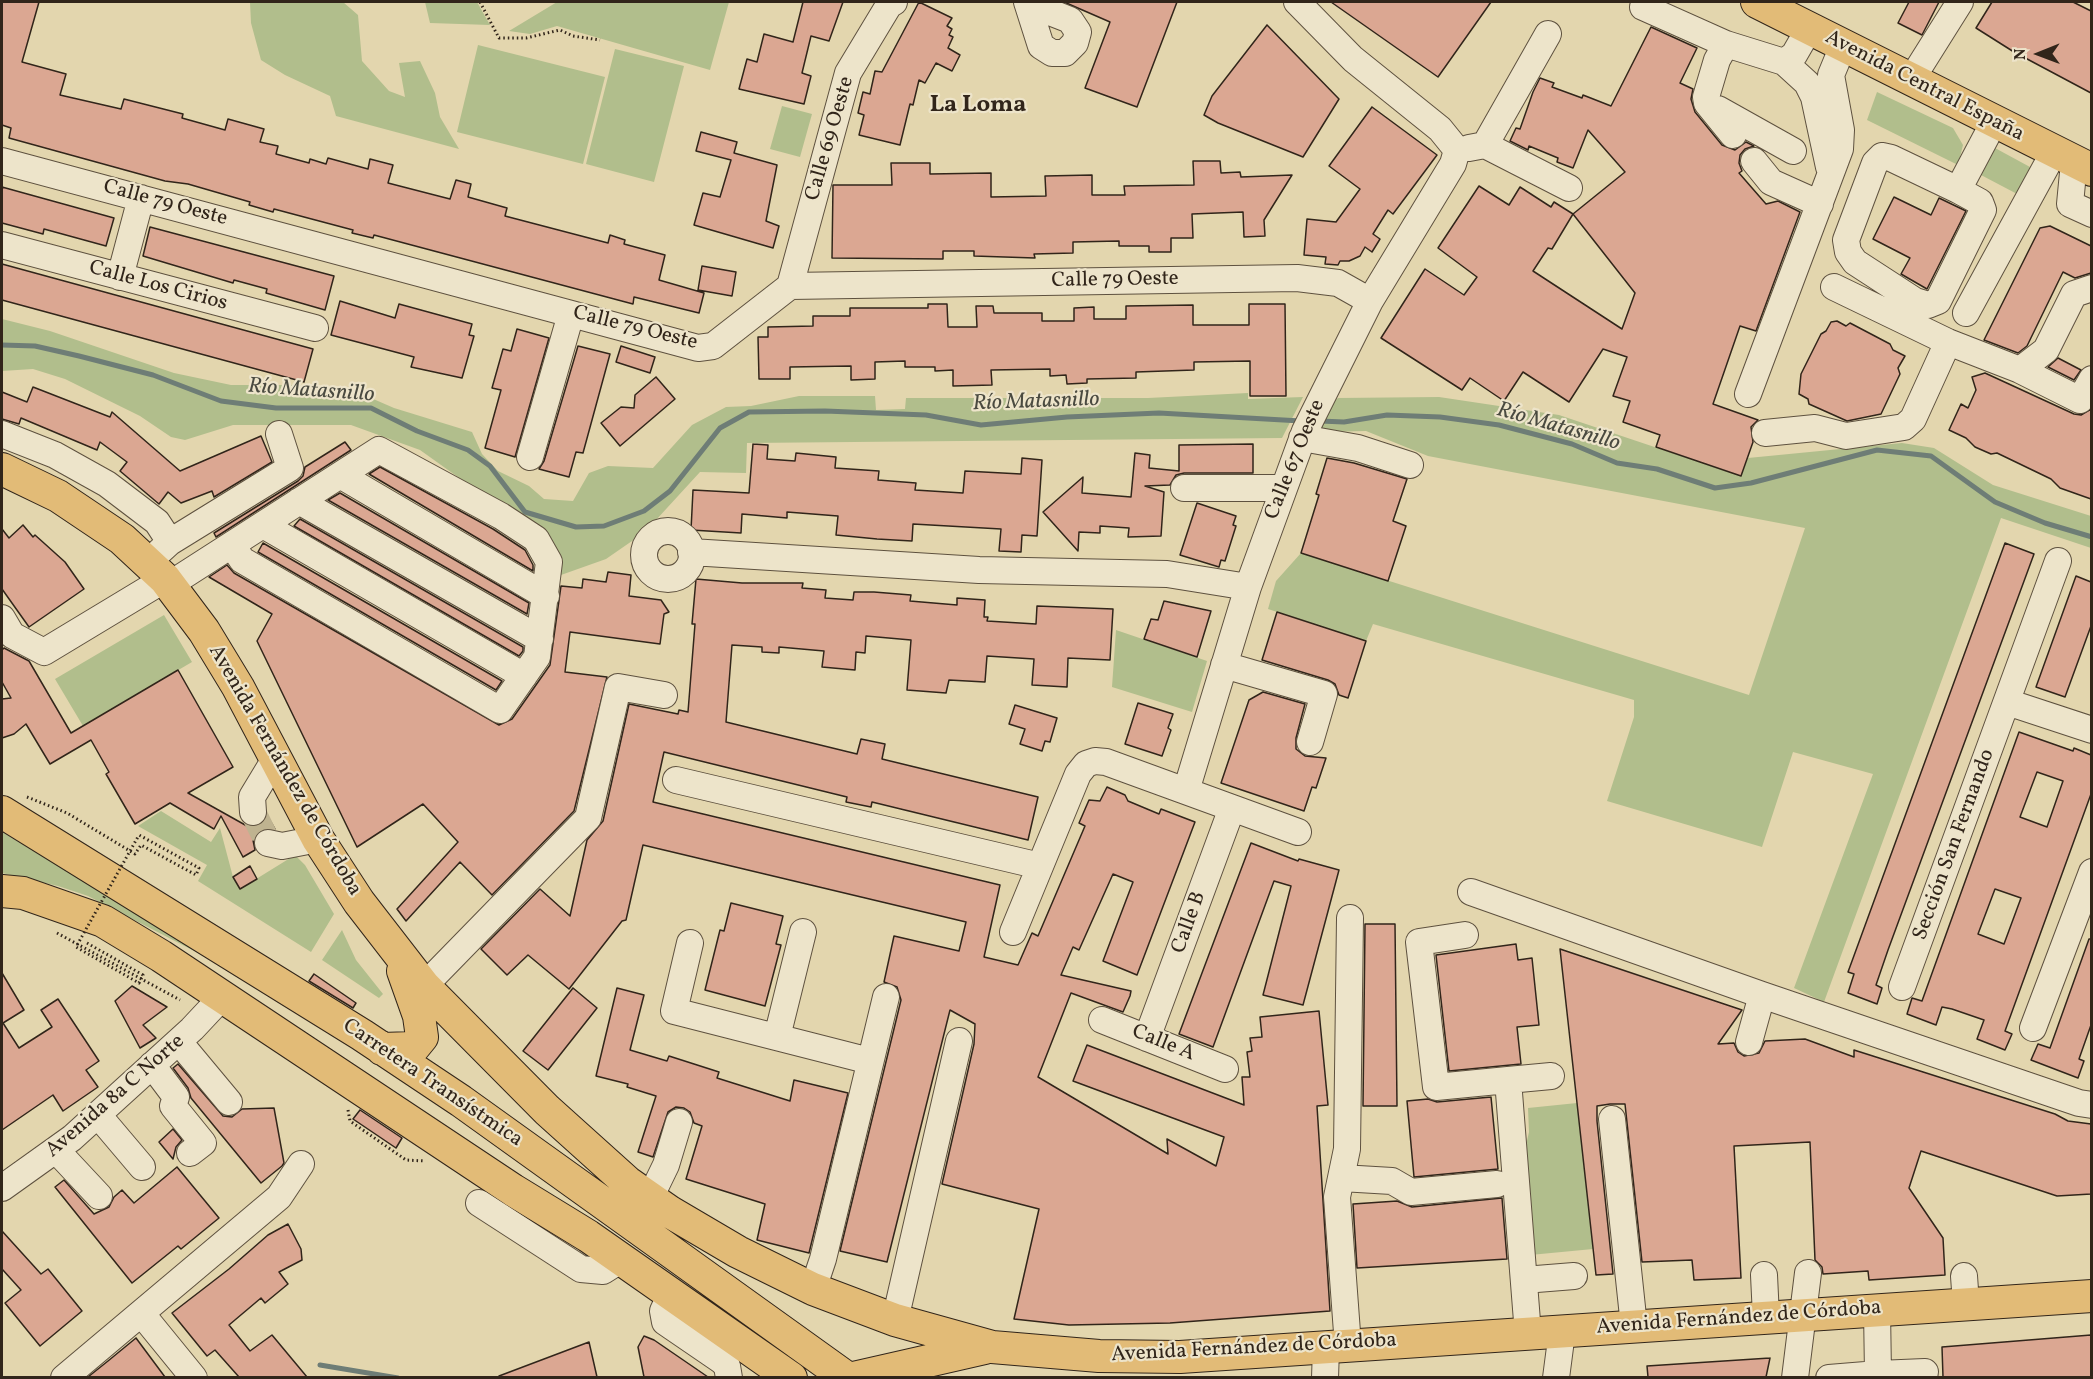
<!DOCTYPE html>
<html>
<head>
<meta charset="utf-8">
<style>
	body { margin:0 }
	#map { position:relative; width:2093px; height:1379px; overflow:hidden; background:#e3d6ae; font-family:Vollkorn,serif }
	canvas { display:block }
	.frame { position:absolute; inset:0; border:3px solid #31251a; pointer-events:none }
	.north { position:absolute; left:2009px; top:24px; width:60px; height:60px; -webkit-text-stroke:4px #ede4ca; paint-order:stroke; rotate:269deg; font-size:16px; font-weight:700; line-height:24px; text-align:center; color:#31251a }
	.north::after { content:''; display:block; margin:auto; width:21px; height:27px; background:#31251a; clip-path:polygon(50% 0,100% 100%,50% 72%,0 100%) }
</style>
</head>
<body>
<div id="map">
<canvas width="2093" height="1379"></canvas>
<div class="frame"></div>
<div class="north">N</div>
</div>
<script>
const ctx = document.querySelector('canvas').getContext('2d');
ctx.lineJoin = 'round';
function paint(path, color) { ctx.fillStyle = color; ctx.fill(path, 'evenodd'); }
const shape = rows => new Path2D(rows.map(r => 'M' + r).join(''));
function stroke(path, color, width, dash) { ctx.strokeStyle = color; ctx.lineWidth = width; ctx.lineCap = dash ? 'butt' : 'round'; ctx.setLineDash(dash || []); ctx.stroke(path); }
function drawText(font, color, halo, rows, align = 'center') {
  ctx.font = font + ' Vollkorn,serif'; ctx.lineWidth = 4.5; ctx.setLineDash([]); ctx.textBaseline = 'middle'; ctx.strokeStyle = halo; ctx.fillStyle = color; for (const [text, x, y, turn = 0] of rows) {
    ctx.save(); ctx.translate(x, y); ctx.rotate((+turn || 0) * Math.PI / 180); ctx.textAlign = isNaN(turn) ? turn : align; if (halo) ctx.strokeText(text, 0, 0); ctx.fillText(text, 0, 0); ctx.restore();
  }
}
const green = shape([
	[250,2,343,2,358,15,362,61,389,91,405,97,399,63,420,61,435,93,440,117,459,149,336,116,330,96,285,75,261,60,251,23],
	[425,2,477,2,490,25,430,23],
	[557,2,729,2,710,70,557,26,530,34,509,31],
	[478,45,605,77,583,164,457,132],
	[615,49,684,66,654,182,586,164],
	[1877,92,1953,128,1963,145,1958,165,1867,120],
	[782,106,812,114,800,157,770,149],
	[1995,148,2030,167,2019,195,1981,175],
	[2,319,50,331,174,373,231,385,305,385,371,398,394,408,472,432,482,454,498,471,529,486,544,499,573,501,589,473,608,466,653,468,692,425,726,407,751,406,799,396,875,396,876,410,905,409,906,398,1148,398,1248,393,1248,399,1303,397,1282,438,747,443,746,473,700,472,645,532,606,559,561,575,542,537,420,450,351,425,233,425,185,440,171,437,140,416,65,379,33,369,2,371],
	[1439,397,1559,415,1741,476,1748,458,1902,443,1934,448,1993,485,2091,516,2091,548,2001,518,1824,1002,1794,988,1873,774,1793,752,1762,847,1607,801,1634,717,1634,700,1373,624,1366,641,1268,609,1276,581,1301,553,1749,695,1805,528,1428,456,1366,431,1324,432,1321,428,1330,404,1338,398],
	[164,615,192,662,83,726,55,679],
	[1116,630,1207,661,1192,712,1112,687],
	[161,811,211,842,220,828,233,877,240,889,295,855,305,865,334,914,311,952,198,881,207,865,138,826],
	[2,832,172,935,200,954,88,896,58,886,2,873],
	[342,930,356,960,383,994,379,998,322,960],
	[1577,1103,1593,1249,1530,1255,1521,1167,1529,1132,1528,1108]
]);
const stream = shape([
	[2,345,35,346,79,356,153,375,221,401,276,408,371,408,417,431,468,450,490,466,525,512,576,527,604,526,644,511,670,491,720,428,749,412,825,411,926,415,981,425,1067,417,1159,413,1301,421],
	[1320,421,1344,422,1387,415,1440,417,1499,425,1572,444,1617,463,1657,469,1715,488,1751,483,1877,450,1931,456,1995,502,2045,523,2092,537],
	[320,1365,398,1378]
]);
const building = shape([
	[2,2,39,2,22,62,66,74,60,95,121,109,124,99,183,114,182,118,225,130,228,119,264,129,260,142,278,146,276,154,309,163,310,159,326,164,328,158,368,169,370,159,393,165,388,183,450,199,456,180,471,184,468,197,507,208,505,216,608,243,610,235,625,240,624,244,665,255,659,280,704,293,699,313,634,297,633,304,374,235,373,238,352,233,353,230,274,209,273,212,249,205,250,202,188,184,165,181,9,138,11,128,2,125,2,2],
	[803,2,843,2,829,41,811,36,802,73,811,76,804,104,739,89,747,59,757,62,764,34,793,42,803,2],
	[919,2,952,18,947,26,952,29,949,35,953,37,948,48,960,55,952,71,936,63,925,83,919,80,913,105,910,104,900,145,859,135,864,115,858,113,863,92,870,94,875,71,882,72,919,2],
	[1064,2,1177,2,1137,107,1085,88,1110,22,1064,2],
	[1331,2,1491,2,1438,77,1331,2],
	[1909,2,1939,2,1922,35,1898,23,1909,2],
	[1992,2,2073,2,2091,11,2091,93,2014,52,1976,28,1992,2],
	[1267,25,1339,99,1303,157,1218,123,1204,115,1212,96,1267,25],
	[1651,27,1697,48,1680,83,1693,89,1691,99,1695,112,1722,145,1735,150,1746,142,1754,146,1745,149,1740,155,1739,163,1742,171,1739,173,1766,204,1778,201,1800,212,1756,331,1740,326,1713,404,1758,420,1751,427,1753,442,1741,476,1656,447,1660,435,1623,422,1630,401,1613,396,1627,357,1603,349,1569,402,1523,372,1504,401,1470,378,1462,390,1381,338,1425,269,1464,295,1477,277,1438,248,1479,186,1509,205,1520,187,1551,207,1554,202,1573,214,1625,172,1588,130,1573,168,1557,162,1558,158,1529,146,1528,150,1510,141,1516,128,1520,129,1533,92,1540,78,1554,83,1552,87,1582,98,1583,95,1611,106,1651,27],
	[1573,214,1635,293,1622,329,1533,271,1548,248,1552,249,1573,214],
	[1372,107,1437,155,1393,214,1388,210,1373,234,1380,239,1372,252,1365,247,1360,256,1349,261,1340,261,1338,265,1325,264,1326,257,1304,255,1307,219,1336,222,1360,189,1329,166,1372,107],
	[701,132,737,142,734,153,777,165,766,221,779,226,773,248,694,225,703,193,720,197,731,160,696,151,701,132],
	[1193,161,1220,161,1221,173,1240,172,1241,177,1292,175,1264,220,1265,236,1244,237,1243,212,1192,214,1193,238,1171,238,1171,252,1149,252,1149,246,1119,246,1119,241,1073,242,1073,253,1034,254,1035,258,974,256,974,251,943,251,943,259,832,258,833,185,892,185,891,163,930,163,930,174,991,173,991,197,1046,196,1045,176,1092,175,1092,195,1125,195,1124,186,1194,185,1193,161],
	[2,187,114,218,106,246,44,229,43,234,2,223,2,187],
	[1894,197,1931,215,1939,198,1966,211,1927,289,1901,274,1910,258,1873,239,1894,197],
	[2050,226,2091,246,2091,273,2075,278,2063,272,2027,346,2018,353,1984,340,2040,228,2050,226],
	[150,227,334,276,325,310,266,293,267,289,234,280,233,283,143,256,150,227],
	[2,264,313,349,304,382,2,300,2,264],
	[702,266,736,272,732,296,698,290,702,266],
	[340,301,395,318,399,304,472,324,469,335,474,336,462,378,411,367,414,357,331,335,340,301],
	[928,304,947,304,948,327,977,327,976,306,993,306,994,313,1042,313,1042,321,1074,321,1074,308,1094,307,1094,319,1126,319,1126,306,1193,305,1193,325,1249,325,1249,304,1285,304,1286,396,1250,396,1250,361,1194,362,1194,370,1136,372,1136,378,1087,379,1087,383,1067,384,1066,375,1050,376,1050,369,991,370,992,385,953,386,953,370,935,371,935,367,905,367,905,361,875,362,875,379,851,380,851,366,790,367,790,379,759,379,758,337,768,337,768,327,813,326,813,316,850,316,850,308,928,308,928,304],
	[1837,321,1846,326,1850,323,1890,344,1893,350,1905,356,1898,368,1900,374,1881,414,1847,421,1809,404,1808,399,1799,394,1801,374,1821,334,1826,331,1831,322,1837,321],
	[517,329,549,338,515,457,485,448,501,390,492,388,503,349,511,351,517,329],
	[578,346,610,354,583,453,576,452,569,477,539,469,544,461,578,346],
	[621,346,655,357,650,373,616,362,621,346],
	[2058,358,2081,370,2074,380,2048,367,2058,358],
	[1985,373,2074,414,2081,415,2091,409,2091,499,2060,488,2051,479,1997,453,1991,454,1975,447,1966,438,1949,430,1961,404,1968,408,1976,390,1972,377,1985,373],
	[656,377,675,399,620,446,601,423,621,407,634,408,635,395,656,377],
	[33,387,110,417,112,412,180,471,261,436,272,462,214,497,212,491,181,503,168,492,159,504,120,471,127,462,100,442,97,450,21,418,19,424,2,419,2,392,27,402,33,387],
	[345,442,351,450,216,537,214,533,298,481,303,476,305,467,345,442],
	[753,444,768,445,767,459,795,461,796,453,836,457,835,468,879,471,878,480,916,483,915,490,963,493,965,471,1021,474,1022,458,1042,460,1037,536,1022,535,1021,552,999,551,1001,529,913,524,912,541,877,539,836,535,838,516,787,512,787,518,742,514,741,533,691,530,693,490,749,493,753,444],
	[1253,444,1253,473,1184,473,1176,475,1170,485,1145,486,1164,492,1161,536,1128,537,1129,528,1100,526,1100,533,1079,532,1078,551,1043,512,1083,477,1082,493,1131,497,1135,453,1150,455,1149,468,1179,471,1179,445,1253,444],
	[1327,458,1354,463,1407,479,1393,521,1406,526,1388,581,1301,553,1319,495,1316,494,1327,458],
	[380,467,493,529,525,550,533,565,533,571,369,474,380,467],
	[340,493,529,603,527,614,328,500,340,493],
	[1197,503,1236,516,1233,525,1236,526,1225,561,1221,560,1219,567,1180,555,1197,503],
	[300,519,523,647,523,651,519,656,294,526,300,519],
	[23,525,33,537,35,535,65,562,84,589,29,627,2,589,2,529,9,538,23,525],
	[263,543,502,681,496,690,258,552,263,543],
	[2005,543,2034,554,1888,950,1876,985,1882,988,1877,1004,1848,993,1854,974,1848,972,2005,543],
	[227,565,234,573,499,725,512,719,550,665,561,586,582,588,583,579,606,582,608,572,631,575,629,596,661,600,669,612,664,614,660,644,570,632,565,672,607,677,574,811,492,895,460,862,406,921,397,909,458,842,423,804,357,847,257,641,272,614,209,577,227,565],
	[2076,576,2091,582,2091,626,2065,697,2036,687,2076,576],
	[696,579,742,583,803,583,802,588,826,590,825,598,853,600,854,592,874,592,911,595,910,601,957,605,957,598,985,600,984,617,988,617,987,621,1036,624,1037,606,1113,609,1110,660,1068,658,1067,687,1032,685,1034,659,987,656,985,682,949,680,946,693,907,690,911,640,866,636,865,653,856,652,855,670,822,667,824,651,779,647,779,653,762,652,762,647,732,645,726,722,857,754,861,739,885,744,882,759,1038,797,1028,840,872,802,871,807,846,802,847,797,664,752,653,802,1000,885,984,957,1018,965,1032,933,1038,936,1085,826,1079,823,1089,800,1100,801,1107,787,1125,795,1128,801,1159,814,1161,809,1195,822,1137,975,1103,961,1133,882,1113,874,1079,950,1073,947,1061,975,1131,991,1130,996,1123,1012,1071,993,1038,1077,1168,1154,1167,1139,1216,1166,1224,1137,1073,1081,1087,1045,1244,1105,1242,1077,1250,1077,1247,1052,1252,1051,1250,1038,1262,1037,1260,1017,1319,1011,1328,1105,1317,1106,1330,1311,1170,1323,1069,1325,1014,1319,1039,1209,942,1184,974,1044,975,1024,950,1010,887,1262,840,1251,901,1000,897,987,884,982,894,936,959,951,966,922,643,845,626,920,622,921,569,989,528,955,507,975,481,949,540,889,570,916,587,840,603,821,629,704,678,714,679,710,688,712,695,624,692,624,696,579],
	[1164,601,1211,611,1197,657,1144,639,1151,619,1158,620,1164,601],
	[1277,612,1366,641,1348,698,1339,695,1335,684,1328,680,1262,660,1277,612],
	[4,648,29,661,71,733,178,670,233,767,188,793,247,826,261,825,267,815,275,829,264,829,257,833,253,840,255,850,243,857,221,816,214,829,170,803,135,824,106,774,109,772,91,740,50,764,26,724,14,734,2,738,2,699,11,698,2,682,2,650,4,648],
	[1263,692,1305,704,1296,738,1296,749,1305,756,1326,758,1316,788,1312,787,1304,811,1221,783,1249,700,1263,692],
	[1138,703,1173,714,1168,728,1171,730,1162,756,1125,744,1138,703],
	[1015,705,1057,718,1050,742,1045,741,1042,751,1020,744,1025,729,1009,724,1015,705],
	[2019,732,2073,751,2074,748,2091,755,2091,794,2005,1031,2012,1034,2005,1050,1977,1039,1984,1020,1952,1009,1942,1007,1936,1025,1907,1014,1912,998,1922,1001,2019,732],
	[2037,772,2063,781,2047,827,2020,817,2037,772],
	[1995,889,2021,898,2004,944,1978,934,1995,889],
	[1251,843,1298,861,1299,859,1339,870,1303,1005,1263,995,1291,886,1274,881,1213,1047,1179,1034,1251,843],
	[250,866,257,879,240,889,233,877,250,866],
	[731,903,783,916,776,944,781,945,765,1006,705,990,720,930,724,931,731,903],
	[1365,924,1395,924,1397,1106,1363,1106,1365,924],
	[2089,939,2091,939,2091,1025,2079,1059,2084,1061,2078,1078,2031,1060,2038,1044,2050,1048,2089,939],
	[1516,944,1518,960,1532,958,1539,1025,1517,1027,1521,1064,1449,1071,1436,955,1516,944],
	[1560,949,1742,1010,1718,1044,1734,1043,1738,1052,1744,1056,1759,1053,1765,1041,1805,1039,1854,1057,1854,1050,2055,1114,2068,1121,2091,1124,2091,1194,2057,1196,1921,1151,1909,1188,1943,1238,1945,1275,1869,1280,1868,1271,1823,1274,1822,1267,1815,1260,1810,1142,1734,1146,1741,1278,1694,1280,1692,1260,1642,1262,1625,1104,1610,1104,1597,1106,1597,1121,1613,1274,1596,1275,1560,949],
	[2,973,24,1010,3,1023,19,1048,52,1027,41,1010,58,999,99,1061,86,1070,98,1087,63,1111,53,1095,2,1130,2,973],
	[314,974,356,1003,353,1008,309,981,314,974],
	[132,986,167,1007,143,1025,156,1038,140,1048,115,1001,132,986],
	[573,988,597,1008,548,1070,523,1051,573,988],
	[617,988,644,995,630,1050,667,1061,669,1056,719,1072,717,1078,790,1101,794,1080,848,1093,809,1253,757,1240,765,1204,686,1179,702,1126,694,1123,690,1112,684,1108,676,1107,668,1112,653,1157,638,1152,656,1096,627,1087,628,1084,596,1076,617,988],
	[178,1064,223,1116,232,1117,242,1109,274,1108,284,1163,282,1166,261,1183,191,1098,188,1088,173,1068,178,1064],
	[1491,1097,1498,1169,1414,1177,1407,1101,1428,1099,1437,1102,1491,1097],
	[360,1110,402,1138,396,1148,353,1119,360,1110],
	[173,1129,182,1140,176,1147,173,1159,159,1142,173,1129],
	[177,1167,219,1218,181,1249,178,1246,132,1283,55,1187,64,1180,94,1214,109,1207,114,1197,122,1190,134,1203,177,1167],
	[1502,1198,1507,1259,1357,1268,1353,1204,1397,1201,1412,1207,1502,1198],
	[288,1224,301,1249,302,1260,279,1272,288,1284,265,1303,261,1298,229,1325,250,1351,272,1335,307,1377,239,1377,215,1350,207,1356,172,1313,229,1269,268,1235,288,1224],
	[2,1231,41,1274,48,1269,82,1311,40,1346,5,1303,21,1290,2,1269,2,1231],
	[2091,1335,2091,1377,1943,1377,1942,1347,2091,1335],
	[644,1336,654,1340,708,1377,644,1377,638,1347,644,1336],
	[136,1338,165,1377,88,1377,108,1361,136,1338],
	[589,1342,597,1377,499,1377,499,1376,589,1342],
	[1770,1358,1766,1377,1648,1377,1647,1366,1770,1358]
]);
const minorTunnel = shape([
	[253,812,268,843]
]);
const path = shape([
	[480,2,499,38,526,38,560,30,573,36,600,40],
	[27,797,67,813,135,854,141,845,196,875,199,868,139,835],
	[57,933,180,1000],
	[348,1110,350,1121,406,1160,425,1161]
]);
const minor = shape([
	[1027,2,1041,46,1052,53,1065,53,1075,43,1078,32,1070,20,1029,4],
	[1297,2,1353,59,1440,129,1457,150],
	[1643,7,1726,44],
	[1784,62,1807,83,1814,97,1829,167],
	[1911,80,1960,2],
	[1718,109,1793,151],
	[1733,135,1707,103,1706,97,1717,60,1726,44,1784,62,1794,55,1809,29],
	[1485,145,1548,34],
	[1469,148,1485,145,1569,188],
	[1882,156,1891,158,1958,190,1980,202,1983,210,1938,301,1928,305,1915,301,1855,262,1848,252,1846,240,1875,163,1882,156],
	[2,161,698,348,713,346,790,286,1297,278,1338,283,1370,301],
	[1754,161,1771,182,1820,204],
	[2074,162,2070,204,2092,214],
	[1958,190,1994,122],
	[2,245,315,328],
	[120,277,141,198],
	[790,286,848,73,889,5,894,2],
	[1834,287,1948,342,2020,370,2080,400,2092,379],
	[1966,313,2054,152],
	[2020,370,2046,350,2074,294,2092,288],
	[1748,394,1840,149,1841,130,1831,75,1843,46],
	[1765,433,1815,428,1846,436,1904,427,1913,419,1948,342],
	[2,434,55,455,107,484,157,522,170,542],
	[1302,438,1358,448,1410,465],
	[530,457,571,314],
	[340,475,546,596],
	[1184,488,1283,488],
	[299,501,540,639],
	[263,525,524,676],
	'644 555a24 24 0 1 1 48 0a24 24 0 1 1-48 0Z',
	[691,552,979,570,1167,574,1248,587],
	[147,563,170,542,290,468,279,434],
	[169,585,379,450,501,516,536,539,549,562,537,657,500,710,242,560,232,545],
	[2,618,12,635,44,652,165,579],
	[1224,665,1324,694,1310,742],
	[2007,702,2092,730],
	[676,780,1040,866],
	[1186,791,1248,587,1305,431,1370,301,1453,164,1457,150],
	[253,812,252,797,275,759],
	[268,843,282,846,318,839],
	[1471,892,1762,995,2079,1103,2092,1105],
	[1013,932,1078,774,1086,764,1095,761,1106,762,1298,832],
	[1465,935,1419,942,1436,1087,1508,1080,1528,1334],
	[690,943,674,1011,870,1061],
	[424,986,588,818,618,687,664,695],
	[1902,987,2058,561],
	[1102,1020,1225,1069],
	[2033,1028,2092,872],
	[777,1037,803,932],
	[1147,1038,1232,808],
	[179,1042,229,1102],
	[1749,1042,1762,995],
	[152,1065,176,1097,173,1106,203,1143,190,1153],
	[1508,1080,1551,1076],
	[98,1115,142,1167],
	[1612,1119,1634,1326],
	[56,1150,99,1196],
	[1341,1178,1392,1181,1411,1192,1497,1184],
	[2,1188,72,1138,192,1029,222,997],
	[650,1198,666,1165,679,1122],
	[479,1203,581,1269,603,1271,622,1259],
	[1764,1275,1766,1317],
	[1964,1276,1966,1304],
	[1524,1280,1574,1276],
	[813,1289,823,1259,886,997],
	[671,1294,663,1311,665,1322,722,1361,727,1366,729,1378],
	[141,1313,194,1378],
	[895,1320,959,1041],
	[1348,1346,1337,1197,1347,1149,1350,918],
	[1878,1374,1925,1372],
	[64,1378,279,1197,301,1164],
	[1325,1378,1326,1348],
	[1556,1378,1562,1332],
	[1795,1378,1808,1273],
	[1829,1378,1878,1374,1877,1310]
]);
const major = shape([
	[1757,2,2092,170],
	[2,469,58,496,122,539,165,579,204,631,238,687,318,839,359,902,424,986,547,1110,627,1182,670,1212,738,1252,813,1289,895,1320,992,1347,1099,1356,1180,1357,2092,1296],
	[2,812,362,1035,461,1101,847,1378],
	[2,891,23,893,103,921,161,956,513,1190,588,1236,791,1378],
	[382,1049,413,1048,422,1037,419,1016,403,971],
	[853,1378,985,1348]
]);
const pathBridge = shape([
	[87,943,143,975,139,983,76,947,139,835]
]);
const streetNames = [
	["Avenida Central España",1924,87,27],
	["Calle 69 Oeste",831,139,-74],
	["Calle 79 Oeste",165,204,15],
	["Calle 79 Oeste",1115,281,-1],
	["Calle Los Cirios",158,287,15],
	["Calle 79 Oeste",635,329,14],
	["Calle 67 Oeste",1296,460,-68],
	["Avenida Fernández de Córdoba",284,771,60],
	["Sección San Fernando",1955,845,-70],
	["Calle B",1190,923,-70],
	["Calle A",1163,1044,22],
	["Carretera Transístmica",432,1084,34],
	["Avenida 8a C Norte",116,1097,-41],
	["Avenida Fernández de Córdoba",1739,1319,-4],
	["Avenida Fernández de Córdoba",1254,1349,-3]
];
const waterNames = [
	["Río Matasnillo",311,392,4],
	["Río Matasnillo",1036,403,-2],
	["Río Matasnillo",1558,428,16]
];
const quarterNames = [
	["La Loma",978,107]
];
paint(green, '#b1be8c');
stroke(stream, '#6e7d76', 5);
paint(building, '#dba792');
stroke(building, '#31251a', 1.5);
stroke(minorTunnel, '#bfb390', 26, [26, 13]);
stroke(minor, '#5e513f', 28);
stroke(major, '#31251a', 34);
stroke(path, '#31251a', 3, [1.5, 3]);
stroke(minor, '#ede4ca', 26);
stroke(major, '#e2bb77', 32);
stroke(pathBridge, '#31251a', 3, [1.5, 3]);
drawText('21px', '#31251a', '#ede4ca', streetNames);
drawText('italic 22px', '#4a4a40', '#ede4ca', waterNames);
drawText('bold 24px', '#31251a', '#ede4ca', quarterNames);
</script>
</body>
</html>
